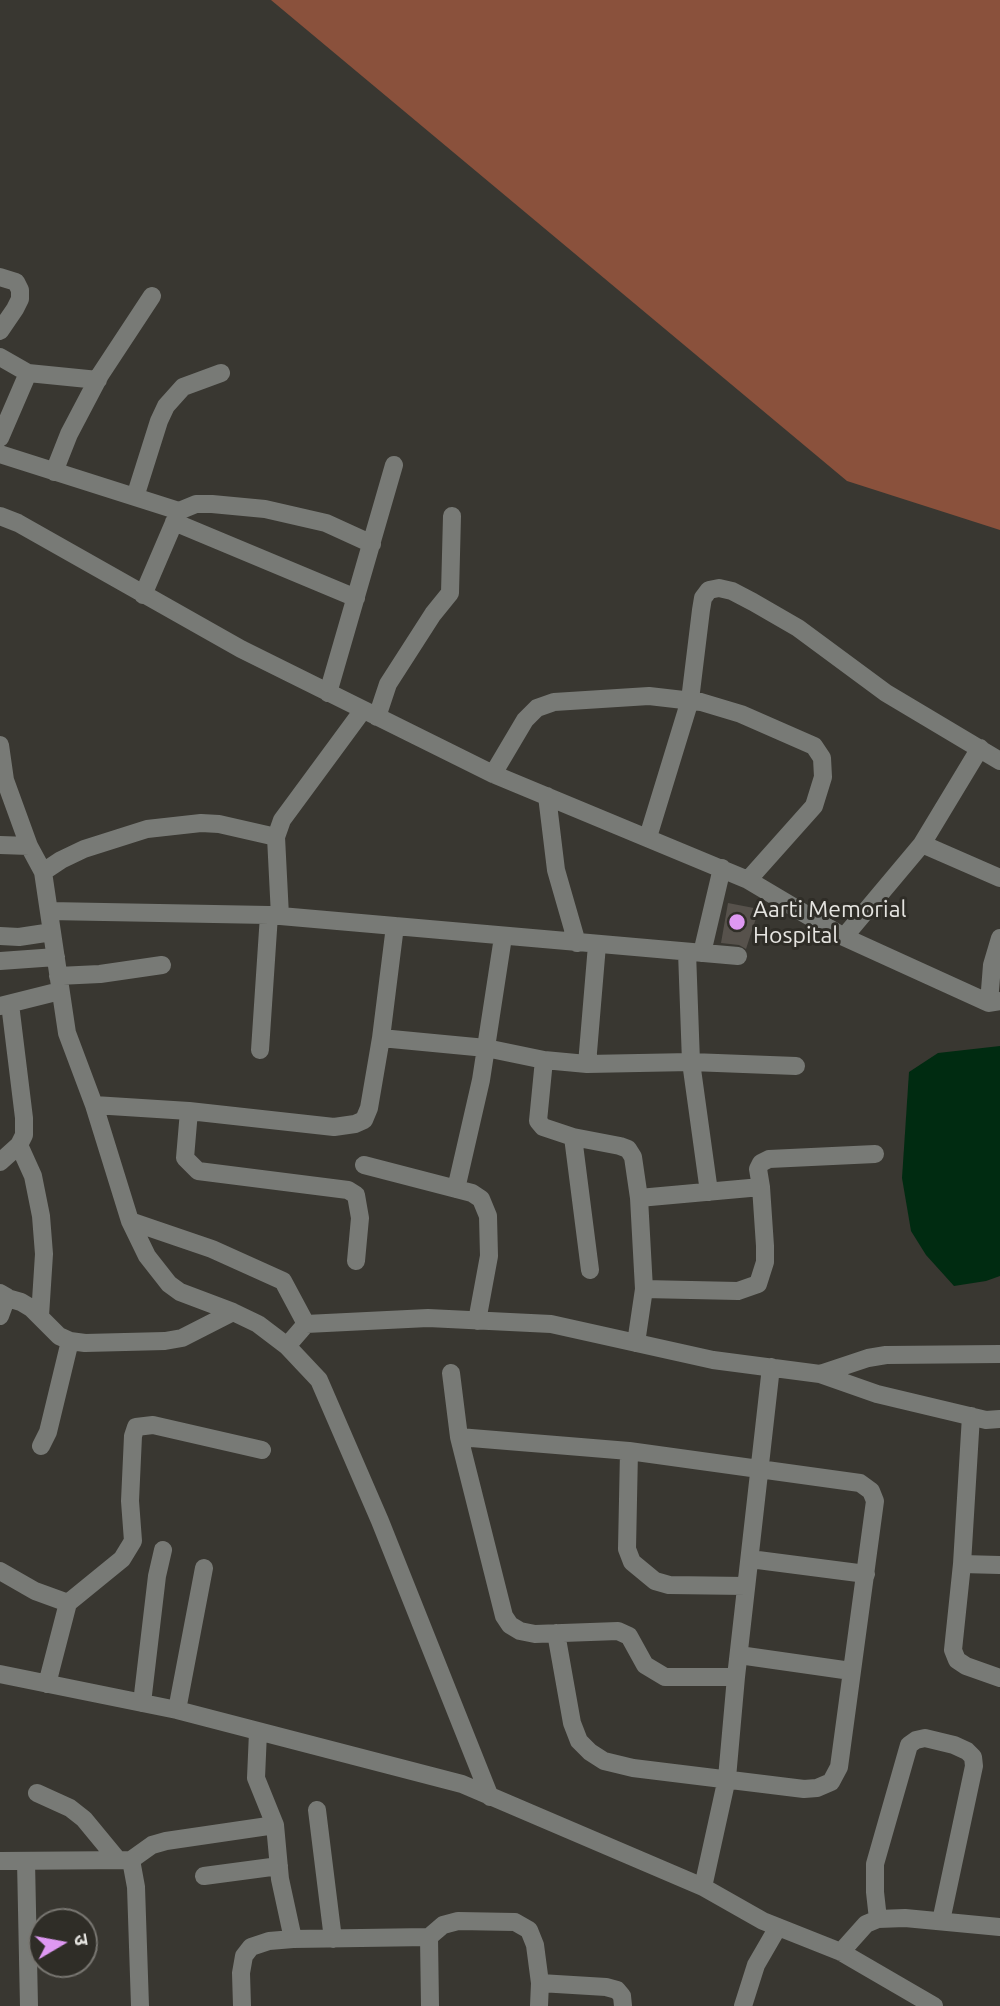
<!DOCTYPE html>
<html>
<head>
<meta charset="utf-8">
<style>
	body { margin:0 }
	#map { position:relative; width:1000px; height:2006px; overflow:hidden; background:#393731; font-family:Ubuntu,"Noto Sans Devanagari",sans-serif }
	canvas { display:block }
	.north { position:absolute; left:28px; top:1908px; width:70px; height:70px; box-sizing:border-box; background:#2f2d27; border:2px solid #787671; border-radius:50%; rotate:80deg; font-size:19px; font-weight:700; line-height:28px; text-align:center; color:#e5e4e0 }
	.north::after { content:''; display:block; margin:auto; width:24px; height:32px; background:#de98f2; clip-path:polygon(50% 0,100% 100%,50% 72%,0 100%) }
</style>
</head>
<body>
<div id="map">
<canvas width="1000" height="2006"></canvas>
<div class="north">उ</div>
</div>
<script>
const ctx = document.querySelector('canvas').getContext('2d');
ctx.lineJoin = 'round';
function paint(path, color) { ctx.fillStyle = color; ctx.fill(path, 'evenodd'); }
const shape = rows => new Path2D(rows.map(r => 'M' + r).join(''));
function stroke(path, color, width, dash) { ctx.strokeStyle = color; ctx.lineWidth = width; ctx.lineCap = dash ? 'butt' : 'round'; ctx.setLineDash(dash || []); ctx.stroke(path); }
function drawText(font, color, halo, rows, align = 'center') {
  ctx.font = font + ' Ubuntu,sans-serif'; ctx.lineWidth = 6; ctx.setLineDash([]); ctx.textBaseline = 'middle'; ctx.strokeStyle = halo; ctx.fillStyle = color; for (const [text, x, y, turn = 0] of rows) {
    ctx.save(); ctx.translate(x, y); ctx.rotate((+turn || 0) * Math.PI / 180); ctx.textAlign = isNaN(turn) ? turn : align; if (halo) ctx.strokeText(text, 0, 0); ctx.fillText(text, 0, 0); ctx.restore();
  }
}
const green = shape([
	[271,0,1000,0,1000,530,847,481]
]);
const water = shape([
	[1000,1046,1000,1276,986,1281,954,1286,926,1255,911,1231,902,1178,909,1072,938,1053]
]);
const building = shape([
	[728,903,759,909,746,949,739,945,721,943]
]);
const minor = shape([
	[0,277,16,282,20,290,20,299,15,309,0,331],
	[0,357,28,373,98,380],
	[0,438,28,373],
	[0,454,179,511,143,595],
	[54,472,69,434,100,375,152,296],
	[135,497,159,421,166,406,183,387,221,373],
	[179,511,196,504,212,504,265,509,326,523,372,544],
	[0,516,18,523,241,649,493,774,748,880,844,937,989,1003,1000,1001],
	[174,522,356,598],
	[328,693,394,465],
	[377,717,388,684,433,614,450,593,452,516],
	[0,745,5,780,29,846,43,872,67,1033,94,1105,130,1221,147,1256,169,1284,180,1292,233,1312,258,1324,287,1346,319,1380,380,1521,490,1797],
	[493,774,525,720,537,708,554,702,649,696,701,702,741,714,814,746,822,758,823,777,814,806,748,880],
	[547,796,556,870,577,943],
	[648,837,690,700,701,610,703,598,709,590,719,588,732,591,753,602,798,628,886,693,1000,761],
	[922,844,1000,878],
	[0,845,29,846],
	[43,872,61,860,84,849,147,829,201,823,219,824,276,837],
	[49,911,269,915,738,956],
	[280,916,276,837,282,820,363,710],
	[0,936,19,937,52,932],
	[844,937,922,844,980,748],
	[687,952,691,1062,709,1192],
	[702,953,722,868],
	[0,961,56,957],
	[58,976,100,974,162,965],
	[989,1003,992,965,1000,938],
	[0,1006,60,991],
	[381,1038,486,1048,544,1060,587,1064,691,1062,796,1066],
	[260,1050,269,915],
	[544,1060,538,1121,543,1127,573,1137,620,1146,628,1149,633,1157,639,1198,644,1289,636,1343],
	[587,1064,597,945],
	[94,1105,189,1111,334,1127,355,1124,364,1120,369,1108,381,1038,395,926],
	[189,1111,185,1158,198,1171,348,1190,356,1195,360,1218,356,1261],
	[573,1137,590,1270],
	[19,1145,33,1176,41,1216,44,1254,40,1316],
	[0,1162,19,1145,24,1135,24,1118,10,1004],
	[364,1165,472,1193,481,1199,488,1216,489,1256,477,1321],
	[456,1189,481,1080,503,937],
	[639,1198,761,1187,758,1169,761,1163,769,1159,875,1154],
	[130,1221,212,1249,283,1281,306,1324],
	[644,1289,738,1291,758,1284,765,1262,765,1246,761,1187],
	[0,1293,7,1297,0,1316],
	[0,1296,21,1302,31,1308,59,1336,70,1341,85,1343,165,1341,182,1338,233,1312],
	[287,1346,306,1324,428,1318,551,1324,713,1360,820,1374,877,1394,986,1420,1000,1419],
	[451,1373,459,1437,504,1616,510,1625,520,1631,535,1634,618,1631,629,1636,645,1665,665,1677,736,1677],
	[820,1374,868,1358,886,1355,1000,1354],
	[971,1416,962,1564,953,1650,957,1660,966,1666,1000,1678],
	[459,1437,629,1451,860,1483,871,1491,875,1501,839,1767,831,1782,817,1788,804,1789,633,1768,604,1761,590,1752,579,1741,572,1723,556,1633],
	[41,1446,48,1432,70,1341],
	[629,1451,627,1549,632,1562,655,1581,669,1585,746,1586],
	[750,1559,866,1574],
	[962,1564,1000,1565],
	[0,1571,35,1591,68,1603,47,1684],
	[68,1603,122,1559,133,1541,130,1501,133,1436,136,1427,153,1425,262,1450],
	[739,1655,851,1671],
	[0,1674,177,1710,462,1784,703,1887,763,1921,841,1952,934,2006],
	[142,1703,157,1576,163,1550],
	[177,1710,204,1568],
	[258,1732,256,1778,275,1825,280,1879,293,1939],
	[37,1793,70,1808,84,1819,117,1859],
	[317,1810,333,1939],
	[131,1860,152,1845,166,1841,275,1825],
	[0,1861,131,1860,136,1887,140,2006],
	[26,1861,29,2006],
	[204,1876,279,1866],
	[703,1887,727,1778,736,1677,771,1367],
	[878,1919,875,1892,875,1864,909,1745,916,1740,925,1738,954,1745,967,1751,973,1757,974,1766,941,1921],
	[429,1937,443,1925,458,1921,515,1922,529,1930,535,1945,540,1983,539,2006],
	[841,1952,866,1924,878,1919,905,1918,1000,1927],
	[540,1983,606,1987,617,1990,622,1996,623,2006],
	[242,2006,241,1973,244,1956,251,1947,269,1941,293,1939,429,1937,430,2006],
	[743,2006,756,1965,778,1927]
]);
const markers = [
	[737,922,9,"#de98f2"]
];
const poiNames = [
	["Aarti Memorial",753,909],
	["Hospital",753,935]
];
paint(green, '#8a513c');
paint(water, '#002b11');
paint(building, '#57524c');
stroke(minor, '#787a76', 18);
for (const [x, y, r, color] of markers) { const dot = new Path2D(); dot.arc(x, y, r, 0, 2 * Math.PI); ctx.fillStyle = color; ctx.fill(dot); stroke(dot, '#2f2d27', 2.5); }
drawText('23px', '#e5e4e0', '#2f2d27', poiNames, 'left');
</script>
</body>
</html>
